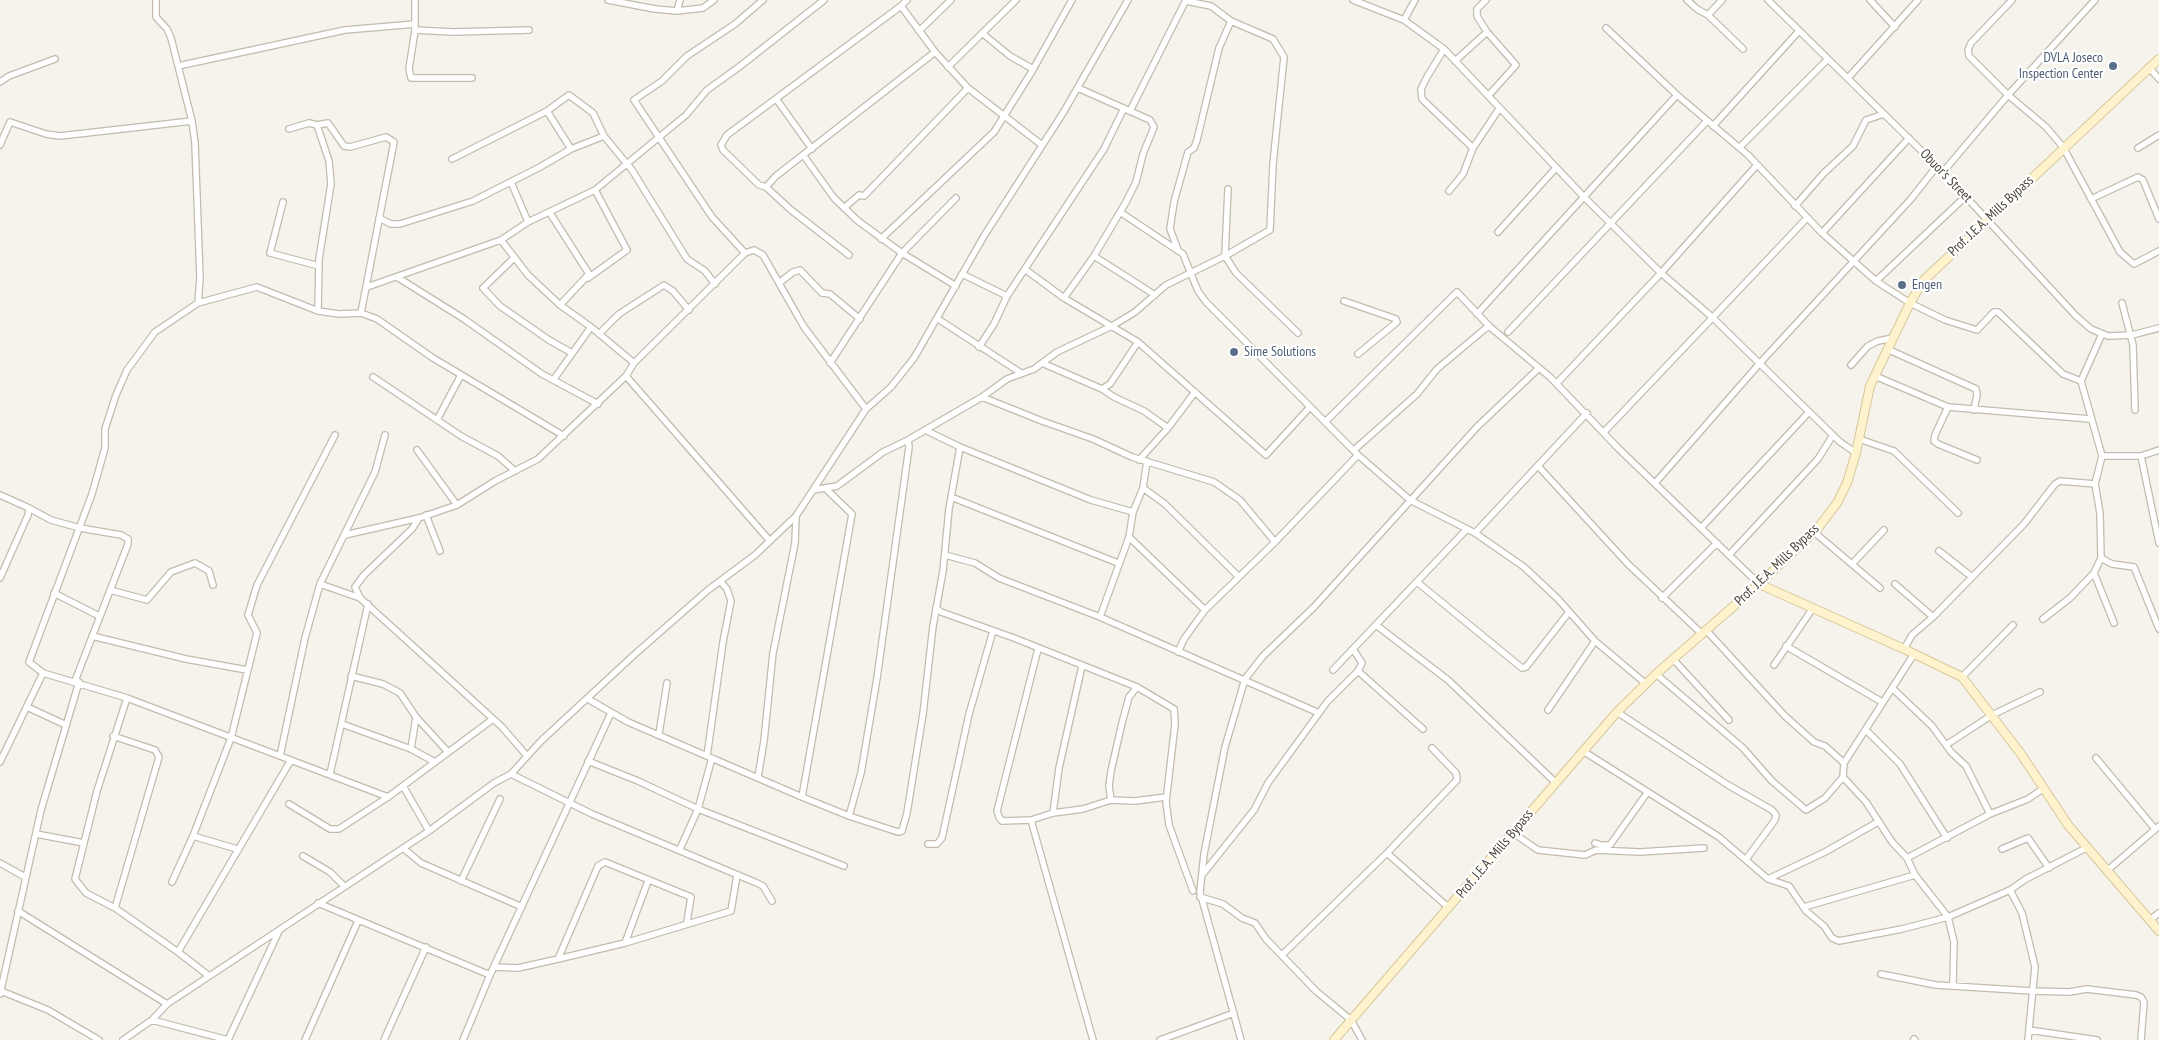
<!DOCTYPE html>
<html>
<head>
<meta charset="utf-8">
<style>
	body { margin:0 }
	canvas { display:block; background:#f6f3ec }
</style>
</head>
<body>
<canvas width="2159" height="1040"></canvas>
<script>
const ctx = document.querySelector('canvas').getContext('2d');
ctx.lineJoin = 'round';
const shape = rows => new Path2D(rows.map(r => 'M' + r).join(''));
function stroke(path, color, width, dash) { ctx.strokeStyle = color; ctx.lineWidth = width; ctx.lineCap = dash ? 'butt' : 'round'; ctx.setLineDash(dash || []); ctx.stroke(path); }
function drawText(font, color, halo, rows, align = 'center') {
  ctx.font = font + ' "PT Sans Narrow",sans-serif'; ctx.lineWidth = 4.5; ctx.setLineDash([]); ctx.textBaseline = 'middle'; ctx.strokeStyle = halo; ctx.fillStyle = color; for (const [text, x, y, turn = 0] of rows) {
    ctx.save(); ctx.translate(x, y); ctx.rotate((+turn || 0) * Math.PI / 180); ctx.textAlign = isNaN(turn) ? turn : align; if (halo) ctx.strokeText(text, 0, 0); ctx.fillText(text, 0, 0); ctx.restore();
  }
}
const street = shape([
	[156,0,156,17,167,29,171,38,192,121,195,143,200,278,198,303],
	[415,0,415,30,409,69,411,78,472,78],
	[608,0,655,9,677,11,703,8,714,0],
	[907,0,901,6,935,52,968,88,1042,145],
	[1353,0,1404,20,1444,49,1585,198,1661,273,1712,317,1840,442,1856,453],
	[1486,0,1477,9,1477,16,1487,32,1516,65,1488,96],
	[1687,0,1697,9,1708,15,1743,49],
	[1768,0,1943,172,2076,316,2091,329,2108,336,2132,335,2159,328],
	[1870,0,1895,27],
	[2012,0,1971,43,1968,50,1969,56,2008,95,2095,0],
	[901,6,727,135,721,145,723,150,759,185,766,187,776,176,935,52],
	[677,11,680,0],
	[1708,15,1722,0],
	[1404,20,1415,0],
	[1606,28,1677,95,1748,155,1822,233,1876,281,1910,303,1945,320,1977,330,1994,312,1998,312,2063,374,2081,381],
	[415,30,453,32,529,30],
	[919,31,951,0],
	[982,33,1010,56,1033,69],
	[1444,49,1427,77,1421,89,1422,99,1473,148],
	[1455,61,1487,32],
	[178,66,345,30,415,24],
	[948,67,1016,0],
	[2149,67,2159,79],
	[1848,78,1918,0],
	[0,82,9,76,55,59],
	[777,100,812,149],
	[547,111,571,149],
	[1130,111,1186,0],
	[317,125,328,123,344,146,350,147,386,137,394,142,361,313],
	[1713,126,1799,31],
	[289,129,309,123,317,125,329,161,331,184,319,259,318,311],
	[0,145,10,122,46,134,60,136,192,121],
	[1740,147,1828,59],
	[2138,148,2159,135],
	[804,156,834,198,858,221,902,253,956,286],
	[452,159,547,111,569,95,593,113,604,136,632,170,687,259,705,271,715,284],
	[1943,172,2008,95,2046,127,2063,147,2120,252,2134,264,2159,251],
	[511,182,528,222],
	[766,187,791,210,849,255],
	[1228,189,1225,256,1236,273,1298,333],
	[1449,191,1463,174,1473,148,1499,109],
	[2091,199,2138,177,2143,180,2159,219],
	[283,202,270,253,319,266],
	[1795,206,1824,173,1853,146,1866,120,1884,114],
	[844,208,859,195,864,196,968,88],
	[1120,212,1183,254,1198,291,1206,302,1358,455,1410,500,1475,533,1524,567,1558,599,1595,641,1645,683],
	[550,213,589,274,560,305],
	[379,218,391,224,400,224,473,201,540,167,571,149,604,136],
	[1498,232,1555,169],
	[1822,233,1909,138],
	[881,239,994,132,1031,73,1072,0],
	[501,240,528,275,560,305,591,327,634,363],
	[1178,250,1170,229,1174,202,1188,152,1194,148,1197,140,1219,48,1231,21],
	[745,253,712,217,634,100,662,81,687,56,735,24,763,0],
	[1094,256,1155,295],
	[513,259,483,288,500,306,549,340,572,353],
	[1026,270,1064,298,1138,342,1110,384,1102,389,1042,363],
	[962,274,1007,296],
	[397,277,464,319,542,374,598,404],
	[588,278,627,250,595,190],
	[1876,281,1966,196],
	[779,283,793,272,800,270,822,293,830,294,860,319],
	[367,287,501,240,528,222,595,190,686,115,707,90,739,67,824,0],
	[1064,298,1094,256,1126,202,1136,182,1143,154,1154,127,1150,120,1078,88],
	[1344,301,1396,319,1397,322,1358,354],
	[2122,303,2133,345,2135,410],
	[1477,314,1677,95],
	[938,319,1021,373],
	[1508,332,1707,121],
	[599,334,619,314,664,285,673,291,689,310],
	[1138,342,1266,455,1310,407],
	[979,347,994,324,1007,296,1104,149,1124,108],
	[1887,349,1976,389,1977,395,1974,410],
	[830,363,902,253,956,198],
	[1851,365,1868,346,1878,341,1893,338],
	[626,376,770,541],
	[1875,376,1948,407,2090,419],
	[373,377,461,436,498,456,515,471],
	[554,379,591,327],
	[1557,383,1661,273,1757,165],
	[1102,389,1114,397,1144,411,1168,428],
	[982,397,1042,421,1093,439,1132,457,1214,482,1240,500,1275,542],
	[1948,407,1935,435,1934,441,1938,444,1977,460],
	[437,420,461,375],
	[1325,422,1457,292,1490,327,1550,377,1619,449,1759,584],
	[925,430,960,447,1091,500,1133,512],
	[1604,432,1807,218],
	[1859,439,1894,451,1958,513],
	[417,450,457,505],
	[1354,450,1417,394,1437,369,1486,328,1490,327],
	[2102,456,2141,456,2159,450],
	[2141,456,2159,543],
	[1139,460,1168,428,1195,392],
	[1538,466,1628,564,1702,634],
	[1656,482,1760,363,1911,199,1937,166],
	[1143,488,1165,504,1238,576],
	[813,490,837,486,883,452,908,440,982,397,1007,379,1034,369,1057,352,1112,326,1135,312,1166,285,1225,256,1270,230,1273,164,1284,57,1273,39,1231,21,1211,6,1186,1],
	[0,495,29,508,28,515,0,578],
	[951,497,1118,563],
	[29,508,51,520,80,528,121,535,128,539,128,544,75,681],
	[426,515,440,551],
	[1701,528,1809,412],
	[1814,532,1880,588],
	[1475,533,1587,413],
	[345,535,419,518],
	[1129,537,1205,610],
	[1939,551,1972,577],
	[945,555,975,563,999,578,1100,617,1319,713],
	[1729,555,1818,459,1833,435],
	[2101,558,2112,564,2134,567,2159,629],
	[1852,564,1884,530],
	[2094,573,2114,623],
	[1417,582,1522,668,1526,667,1569,612],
	[320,584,360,598],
	[1895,584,1933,617],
	[110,590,147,600,171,572,195,563,209,571,213,585],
	[54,593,99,616],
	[1662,598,1717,543],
	[936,608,941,612,1014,638,1137,687,1174,709,1175,724,1166,802,1169,825,1193,891],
	[1100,617,1129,537,1133,512,1143,488,1147,461],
	[2043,619,2070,598,2094,573,2101,558,2100,513,2095,484,2102,456,2081,381,2102,334],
	[1376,625,1448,680,1555,782],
	[1706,630,1785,716,1814,742,1825,746,1844,763],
	[92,636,186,659,247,670],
	[1786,646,1882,702],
	[1038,649,997,811,999,817,1002,821,1031,820,1053,813,1083,809,1111,800,1135,801,1166,797],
	[1904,649,1912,635,1933,617,2024,524,2055,484,2060,481,2095,484],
	[1178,652,1184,639,1205,610,1275,542,1358,455],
	[1673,659,1729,720],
	[1774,665,1813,608],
	[1333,670,1467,529],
	[1358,671,1423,729],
	[43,673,29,662,92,494,105,448,105,429,116,395,127,370,155,332,198,303,257,287,318,311,339,314,361,313,377,319,433,358,564,436],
	[1656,674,1743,748,1772,781,1806,810,1825,798,1843,777,1844,763,1914,654],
	[351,676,383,684,400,693,416,717,448,752],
	[1962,677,2013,625],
	[1892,688,1932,726,1951,752,1966,766,1990,814],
	[127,698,97,791,75,879,86,893,115,908,178,952,209,976],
	[588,699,628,722,802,797,849,816,898,832,902,831,907,813,923,714,933,626,943,571,949,509,960,447],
	[27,707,66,725],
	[1548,710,1595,641],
	[1617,712,1728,785,1772,810,1776,815,1775,820,1747,858],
	[342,724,411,749,435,762],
	[1866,730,1900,764,1947,838],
	[659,734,667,683],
	[113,736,155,750,159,757,115,908],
	[1946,745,1992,715,2040,692],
	[411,749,416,717],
	[1583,751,1719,837,1768,879,1789,886,1806,911,1824,926,1832,938,1839,941,1902,929,1948,917,2010,890,2026,879,2088,847],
	[280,756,305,638,320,584,375,472,385,435],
	[527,756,502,727,360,598,355,587,364,575,412,529,419,518,457,505,495,481,538,459,626,376,634,363,745,253,754,250,763,255,804,327,866,409],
	[707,756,723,642,731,601,727,589,720,581],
	[2096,758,2155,829],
	[588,761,638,781,698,809,844,866],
	[0,762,43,673,127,698,388,797],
	[330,774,368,604],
	[511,774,592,814,757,883,763,886,772,901],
	[758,777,764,741,773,653,795,543,796,516],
	[1843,777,1866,802,1892,842,1907,858,1915,875,1948,917,1954,942,1953,984],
	[403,786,429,831],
	[802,797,852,514,825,488],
	[1111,800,1109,786,1111,771,1122,723,1129,697,1137,687],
	[289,804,330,829,339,829,388,797,493,719],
	[1053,813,1059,768,1082,666],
	[849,816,861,773,877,678,909,447,908,440],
	[1031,820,1093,1040],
	[1513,833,1538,850,1585,855,1596,850,1640,852,1704,848],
	[36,834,84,843],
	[193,836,237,849],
	[1595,843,1601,845,1610,845,1647,793],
	[928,844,937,844,942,838,969,714,993,631],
	[403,848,421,863,522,907],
	[680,849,698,809,712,758],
	[2002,849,2028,838,2049,868],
	[1387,853,1449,908],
	[303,856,330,872,344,886],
	[1907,858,1990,814,2028,799,2044,788],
	[0,863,25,877],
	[2109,869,2159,826],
	[1202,875,1254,810,1268,783,1327,702,1358,671,1362,663,1353,649],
	[1768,879,1825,852,1878,822],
	[461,881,500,799],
	[172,882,193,836,231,738,257,633,248,615,257,585,335,435],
	[2010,890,2022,913,2035,967,2028,1040],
	[1200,897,1223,904,1242,918,1255,923,1266,939,1316,991,1351,1020,1362,1040],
	[318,903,490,975],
	[1804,907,1915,875],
	[18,911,167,1004],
	[2151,919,2159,913],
	[625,943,731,911,737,875],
	[178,952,291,760],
	[1282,955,1387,853,1457,780,1456,773,1432,748],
	[558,959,625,943,648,881],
	[494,967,518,968,558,959,598,866,605,862,691,897,687,922],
	[1881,974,1936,985,2033,991,2069,992,2087,989,2136,995,2141,997,2144,1002,2141,1040],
	[1,991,48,1010,99,1040],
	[0,994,41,810,79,682],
	[152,1020,228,1040],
	[2029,1030,2097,1040],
	[1914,1039,1915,1040],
	[123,1040,152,1020,167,1004,429,831,494,783,511,774,541,741,635,654,708,590,755,555,796,516,866,409,891,387,914,358,984,236,1063,113,1128,0],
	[228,1040,279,931],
	[305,1040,358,921],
	[384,1040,426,947],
	[463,1040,490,975,611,713],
	[1160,1040,1234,1013],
	[1241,1040,1200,892,1204,854,1225,747,1245,679,1263,656,1314,607,1477,427,1539,368]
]);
const secondary = shape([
	[1759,584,1904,649,1962,677,2021,754,2068,825,2159,931],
	[1334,1040,1617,712,1656,674,1759,584,1818,528,1837,503,1847,483,1856,453,1870,386,1910,303,1923,281,2159,59]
]);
const markers = [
	[2113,66,5,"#5c6f8a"],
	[1902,285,5,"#5c6f8a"],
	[1234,352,5,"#5c6f8a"]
];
const serviceNames = [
	["DVLA Joseco",2103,58,"right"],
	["Inspection Center",2103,74,"right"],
	["Engen",1912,285],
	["Sime Solutions",1244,352]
];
const streetNames = [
	["Obuor’s Street",1946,176,46],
	["Prof. J.E.A. Mills Bypass",1991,216,-43],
	["Prof. J.E.A. Mills Bypass",1777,565,-44],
	["Prof. J.E.A. Mills Bypass",1495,854,-50]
];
stroke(street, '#c2bbae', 8);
stroke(secondary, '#d6c79b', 10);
stroke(street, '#fff', 5.5);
stroke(secondary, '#fff3cd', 8);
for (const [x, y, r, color] of markers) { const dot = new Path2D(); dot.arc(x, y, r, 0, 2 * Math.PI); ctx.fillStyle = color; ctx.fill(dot); stroke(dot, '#fff', 2); }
drawText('14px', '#4e5e75', '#fff', serviceNames, 'left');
drawText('14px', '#4b4439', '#fff', streetNames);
</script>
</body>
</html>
